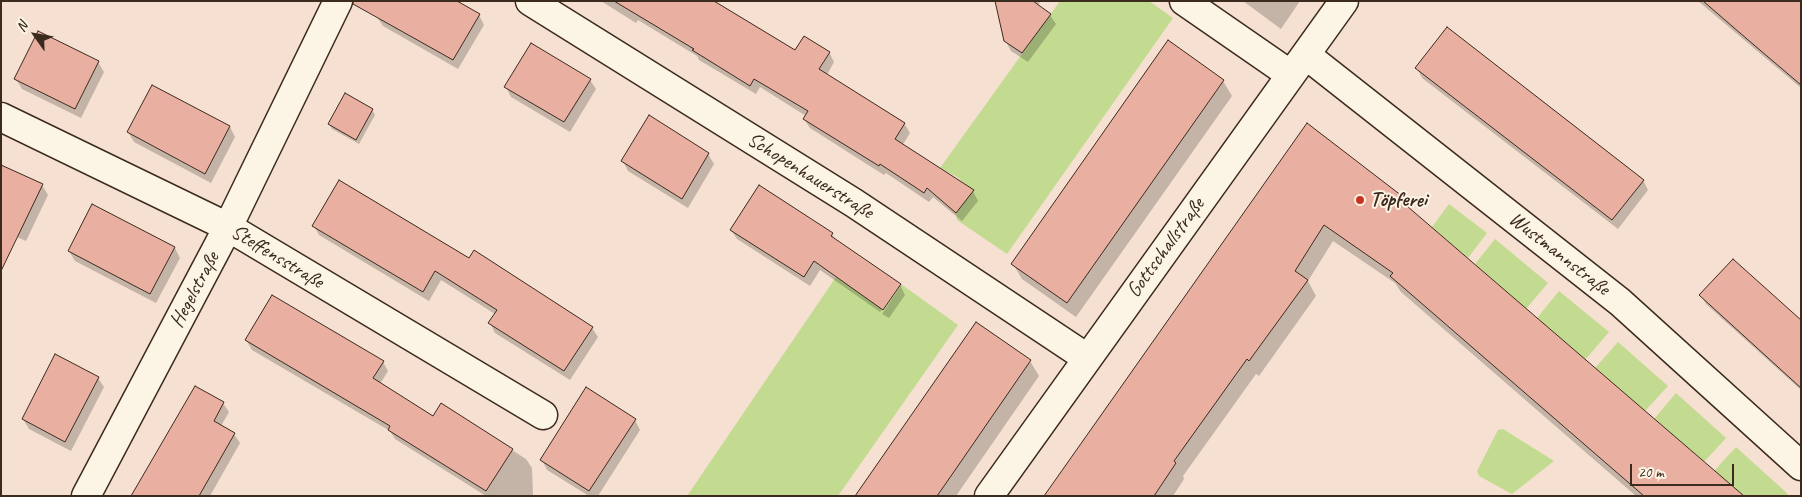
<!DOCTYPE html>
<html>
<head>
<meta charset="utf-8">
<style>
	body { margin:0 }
	#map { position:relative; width:1802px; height:497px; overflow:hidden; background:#f6e0d1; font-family:Caveat,sans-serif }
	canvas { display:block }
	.frame { position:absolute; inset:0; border:2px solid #3b2a1e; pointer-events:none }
	.north { position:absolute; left:10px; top:10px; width:50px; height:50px; -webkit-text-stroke:4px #fcf5e5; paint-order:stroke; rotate:302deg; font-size:14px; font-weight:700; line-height:20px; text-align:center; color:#3b2a1e }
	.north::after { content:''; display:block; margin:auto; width:18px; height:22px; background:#3b2a1e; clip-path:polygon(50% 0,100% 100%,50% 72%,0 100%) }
	.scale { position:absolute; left:1630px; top:464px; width:104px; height:22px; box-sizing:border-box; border:2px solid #3b2a1e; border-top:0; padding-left:6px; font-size:15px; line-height:18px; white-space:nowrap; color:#3b2a1e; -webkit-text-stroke:4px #fcf5e5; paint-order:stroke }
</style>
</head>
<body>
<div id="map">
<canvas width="1802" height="497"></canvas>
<div class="frame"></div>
<div class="north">N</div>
<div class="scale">20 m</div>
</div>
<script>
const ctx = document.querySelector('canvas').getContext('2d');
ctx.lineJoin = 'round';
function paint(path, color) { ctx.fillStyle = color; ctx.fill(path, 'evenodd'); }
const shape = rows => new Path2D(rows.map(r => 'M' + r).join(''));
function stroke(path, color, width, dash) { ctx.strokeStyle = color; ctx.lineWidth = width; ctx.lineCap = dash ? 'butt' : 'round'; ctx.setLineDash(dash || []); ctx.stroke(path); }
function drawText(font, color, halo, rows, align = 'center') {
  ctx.font = font + ' Caveat,sans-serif'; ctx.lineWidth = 4; ctx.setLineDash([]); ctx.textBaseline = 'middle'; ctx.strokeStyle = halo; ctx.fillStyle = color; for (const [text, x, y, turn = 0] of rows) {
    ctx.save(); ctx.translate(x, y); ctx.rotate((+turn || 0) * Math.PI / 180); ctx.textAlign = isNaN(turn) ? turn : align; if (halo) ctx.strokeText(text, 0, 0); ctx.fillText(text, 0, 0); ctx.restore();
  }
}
const green = shape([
	[1060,1,1149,1,1173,18,1007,254,957,220,956,213,973,191,957,177,940,168],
	[1449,204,1487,233,1468,258,1432,227],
	[1495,239,1548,283,1526,309,1475,264],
	[836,277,883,310,901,284,958,325,838,496,687,496],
	[1559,291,1609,332,1585,360,1537,318],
	[1618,342,1668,386,1645,411,1595,368],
	[1676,393,1726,438,1704,462,1654,419],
	[1503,429,1554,461,1512,494,1479,476,1477,471,1498,430],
	[1736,447,1788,494,1786,496,1742,496,1714,471]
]);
const shadow = shape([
	[601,1,696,1,795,52,829,52,834,62,827,75,904,123,910,133,902,146,973,191,978,201,962,221,933,197,929,202,886,173,884,175,810,128,804,119,806,116,760,87,756,94,699,60,697,56,638,20,636,23],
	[1004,1,1041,1,1037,6,1050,15,1056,24,1028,62,1011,51,1005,40],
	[1243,1,1300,1,1281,29],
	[1698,1,1801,1,1801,88],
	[479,15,484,25,458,69,383,26,377,17],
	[98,62,104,72,81,118,22,89,16,79],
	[1417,68,1643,180,1648,190,1618,229,1422,78],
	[590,80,596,89,570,132,511,97,506,87],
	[1223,81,1232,96,1076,317,1022,279,1013,264],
	[153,87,230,127,235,137,211,183,134,142,128,132],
	[372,110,375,115,359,144,332,129,329,124],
	[1307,125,1401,197,1407,208,1740,496,1636,496,1401,292,1395,283,1333,241,1308,281,1316,296,1259,376,1256,374,1183,476,1184,479,1173,496,1046,496],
	[708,154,714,164,688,208,628,171,623,161],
	[42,185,48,195,26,241,1,230],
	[93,205,175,248,180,258,156,303,75,261,69,251],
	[314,226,470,260,592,328,598,337,570,380,495,333,490,323,495,314,441,280,429,301,319,235],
	[731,230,832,234,836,241,900,285,905,295,889,318,882,314,900,287,897,287,880,312,820,270,810,286,737,239],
	[1701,295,1801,322,1801,390,1706,304],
	[246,340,383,362,388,371,380,384,433,417,441,405,526,459,532,468,533,496,486,496,395,439,390,431,252,350],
	[1030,361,1039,376,956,496,857,496],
	[98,378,104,387,71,451,29,429,23,419],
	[223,403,229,412,221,426,234,434,240,443,210,496,133,496],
	[635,420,640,430,598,496,589,496,547,470,542,460]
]);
const building = shape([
	[353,1,457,1,480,14,453,60,353,4,353,1],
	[614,1,714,1,795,50,804,36,830,52,819,69,905,123,895,139,974,190,956,213,927,188,924,193,880,164,879,166,803,119,808,111,754,79,750,86,692,50,694,49,614,1],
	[995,1,1033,1,1051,14,1022,53,1004,41,995,1],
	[1703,1,1801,1,1801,85,1747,39,1703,1],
	[1447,27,1644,180,1612,220,1415,68,1447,27],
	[38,31,99,61,75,109,14,79,38,31],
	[1168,40,1224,80,1067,303,1011,264,1168,40],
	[531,43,591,79,564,122,504,87,531,43],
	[152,85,230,126,205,174,127,132,152,85],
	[345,93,373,109,356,140,328,124,345,93],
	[649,115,709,153,682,199,621,161,649,115],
	[1307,123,1402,196,1400,200,1744,496,1644,496,1390,276,1393,273,1324,225,1295,271,1308,280,1249,361,1247,359,1174,461,1176,463,1154,496,1044,496,1307,123],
	[1,165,43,184,1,271,1,165],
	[339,180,469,258,474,250,593,327,564,371,488,323,497,310,435,271,423,292,312,226,339,180],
	[759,185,833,233,831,236,901,284,883,310,814,261,804,277,730,230,759,185],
	[92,204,175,247,150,294,68,251,92,204],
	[1733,259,1801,320,1801,388,1699,295,1733,259],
	[272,295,384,361,373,378,433,416,441,403,513,449,486,491,388,430,390,426,245,340,272,295],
	[976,322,1031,360,951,476,937,496,855,496,976,322],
	[55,354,99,377,65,442,22,419,55,354],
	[195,386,224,402,214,421,235,433,199,496,131,496,195,386],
	[586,387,636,419,589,491,540,460,586,387]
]);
const minor = shape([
	[530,1,854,203,1087,358],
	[1184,1,1291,75],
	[1306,55,1620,302,1801,466],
	[1,117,228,227,543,415],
	[86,496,228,227,338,1],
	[989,496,1344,1]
]);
const markers = [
	[1360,200,5,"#c8321e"]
];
const streetNames = [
	["Schopenhauerstraße",810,176,32],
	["Gottschallstraße",1166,248,-54],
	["Wustmannstraße",1559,254,38],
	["Steffensstraße",277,257,31],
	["Hegelstraße",195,290,-62]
];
const poiNames = [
	["Töpferei",1370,200]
];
paint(green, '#c3db91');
paint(shadow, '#0003');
paint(building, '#e9b0a1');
stroke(building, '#3b2a1e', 1);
stroke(minor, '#3b2a1e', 31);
stroke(minor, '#fcf5e5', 28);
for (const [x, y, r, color] of markers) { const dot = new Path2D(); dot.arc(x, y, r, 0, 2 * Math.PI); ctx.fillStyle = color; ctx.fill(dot); stroke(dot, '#fcf5e5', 2); }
drawText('21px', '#3b2a1e', '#fcf5e5', streetNames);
drawText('bold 21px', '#3b2a1e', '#fcf5e5', poiNames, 'left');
</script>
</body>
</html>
